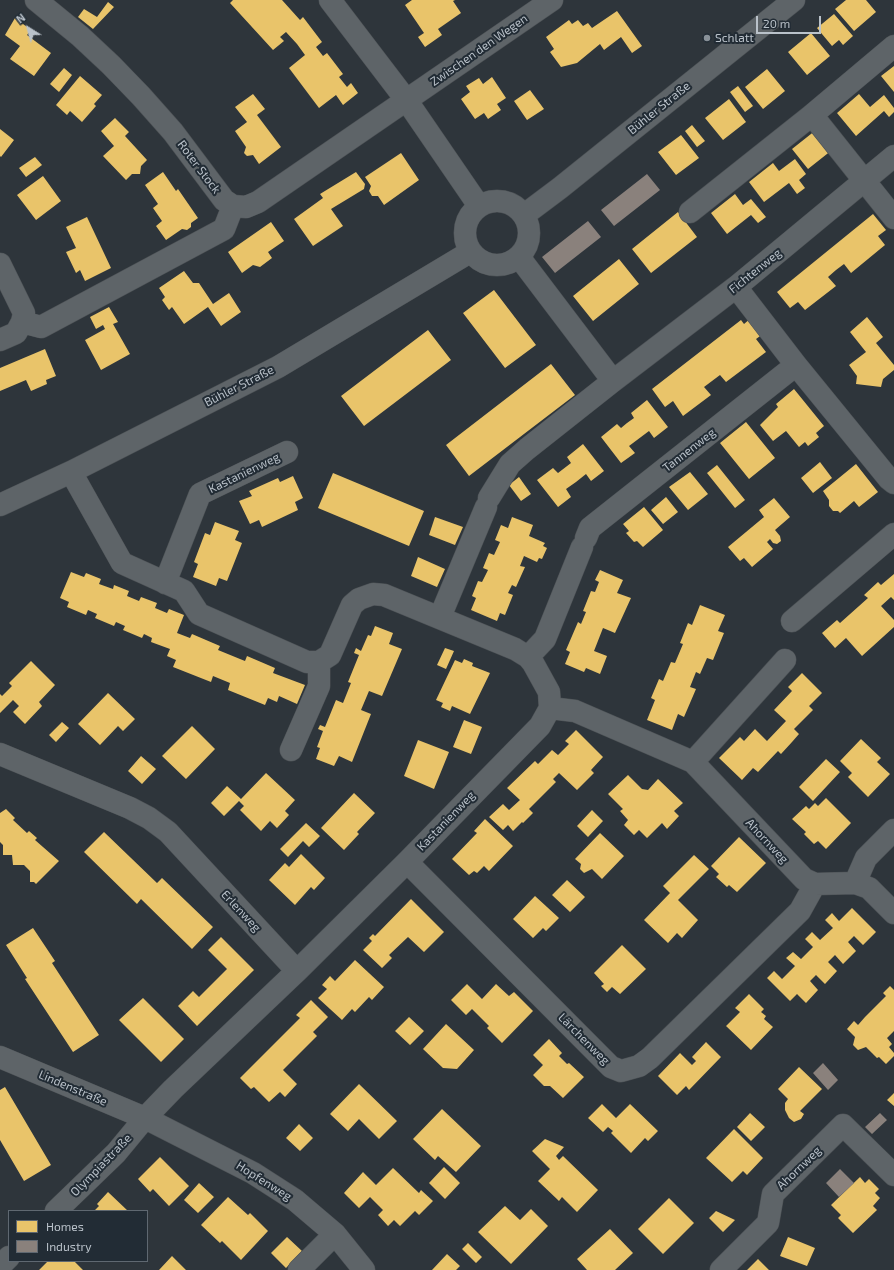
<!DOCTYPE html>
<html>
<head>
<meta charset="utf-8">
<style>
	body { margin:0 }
	#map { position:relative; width:894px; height:1270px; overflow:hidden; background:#2e353b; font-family:"Exo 2",sans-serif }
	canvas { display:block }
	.legend { position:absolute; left:8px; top:1210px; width:140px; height:52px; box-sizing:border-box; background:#222c35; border:1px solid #5f6871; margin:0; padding:5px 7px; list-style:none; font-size:12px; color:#bac2ca }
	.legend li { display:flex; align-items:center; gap:8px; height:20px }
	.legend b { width:20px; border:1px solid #5f6871 }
	.north { position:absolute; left:8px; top:8px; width:40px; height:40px; -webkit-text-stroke:3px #222c35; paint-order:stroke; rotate:323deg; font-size:11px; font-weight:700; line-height:16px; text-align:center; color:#bac2ca }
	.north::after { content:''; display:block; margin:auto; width:14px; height:18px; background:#bac2ca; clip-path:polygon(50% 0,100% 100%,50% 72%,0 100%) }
	.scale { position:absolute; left:756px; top:16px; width:65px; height:18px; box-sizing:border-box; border:2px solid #bac2ca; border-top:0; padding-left:5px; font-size:12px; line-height:14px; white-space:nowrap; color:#bac2ca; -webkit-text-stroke:3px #222c35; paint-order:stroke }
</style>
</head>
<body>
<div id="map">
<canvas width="894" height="1270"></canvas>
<ul class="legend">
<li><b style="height:11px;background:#e9c46a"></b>Homes</li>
<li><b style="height:11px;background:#8a817c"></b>Industry</li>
</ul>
<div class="north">N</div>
<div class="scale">20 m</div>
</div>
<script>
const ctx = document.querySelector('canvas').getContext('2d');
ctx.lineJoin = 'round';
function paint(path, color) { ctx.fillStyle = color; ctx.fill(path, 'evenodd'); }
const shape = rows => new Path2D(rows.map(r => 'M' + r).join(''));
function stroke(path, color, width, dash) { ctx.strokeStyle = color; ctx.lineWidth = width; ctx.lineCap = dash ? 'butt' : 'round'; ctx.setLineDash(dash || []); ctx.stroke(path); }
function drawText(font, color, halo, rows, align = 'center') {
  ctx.font = font + ' "Exo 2",sans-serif'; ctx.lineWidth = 4; ctx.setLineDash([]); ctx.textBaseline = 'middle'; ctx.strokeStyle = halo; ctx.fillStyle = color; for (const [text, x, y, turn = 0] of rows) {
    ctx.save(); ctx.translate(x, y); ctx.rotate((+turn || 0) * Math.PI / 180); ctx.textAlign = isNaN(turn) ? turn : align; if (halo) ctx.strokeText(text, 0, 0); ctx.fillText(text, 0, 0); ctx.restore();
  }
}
const homes = shape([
	[233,0,282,0,300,20,303,17,322,42,316,47,323,56,327,53,343,74,339,77,347,87,351,83,358,93,343,105,336,95,319,108,289,68,305,55,297,44,286,32,280,37,284,41,273,50,230,3],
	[412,0,455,0,453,1,461,13,438,29,442,35,425,47,418,37,424,33,405,5],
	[846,0,866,0,876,12,854,31,835,9],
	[108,2,114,7,93,29,78,17,84,9,97,17],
	[617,11,642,46,632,53,621,37,604,50,600,44,577,63,561,67,550,52,554,49,546,37,569,20,572,24,578,20,583,26,588,23,592,28],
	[834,14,853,36,843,45,839,40,832,46,817,28],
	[15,18,31,30,27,35,51,53,34,76,10,59,20,46,5,35],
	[811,33,830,56,807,75,788,52],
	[894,66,894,92,881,76],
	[64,68,72,75,59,92,50,84],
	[767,69,785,91,763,109,745,87],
	[80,76,102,95,94,104,96,106,82,122,70,111,67,115,56,105],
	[492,77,506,98,497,104,501,110,488,119,484,113,475,119,461,99,470,92,466,86,479,78,483,84],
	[738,86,753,106,745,112,730,92],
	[530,90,544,109,527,120,514,101],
	[253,94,265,109,257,115,281,147,259,164,253,155,247,156,244,153,246,147,235,131,247,122,235,107],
	[859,94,870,107,884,95,894,108,894,112,889,117,884,111,856,136,837,113],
	[729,99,746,122,723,140,705,118],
	[115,118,129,132,125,136,147,160,141,166,140,174,132,174,126,180,103,156,114,146,101,131],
	[692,125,705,141,697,147,685,131],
	[0,129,14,140,1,157,0,156],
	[816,130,832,150,808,169,792,149],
	[681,135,699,158,676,175,658,152],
	[401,153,419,180,384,205,378,196,372,196,369,191,371,186,365,177],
	[35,157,42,165,26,177,19,168],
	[795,159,806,174,799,180,805,188,797,194,789,183,764,202,749,182,773,163,779,171],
	[163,172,176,191,178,189,198,218,191,223,191,227,187,230,182,229,166,240,156,226,162,221,153,208,158,204,145,185],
	[356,172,365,184,364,189,331,209,343,226,313,246,294,219,323,198,320,194],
	[43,176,61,201,36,220,17,195],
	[735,194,743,205,751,199,766,217,758,223,751,215,727,234,711,213],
	[678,212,697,237,651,273,632,249],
	[873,214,886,230,878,236,885,245,851,273,844,264,836,270,828,277,836,286,805,310,798,302,790,308,777,292],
	[87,217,111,268,85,281,80,270,76,273,66,252,76,248,66,227],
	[271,222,284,241,268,252,272,258,260,267,253,265,242,273,228,252],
	[619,259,639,284,593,321,573,296],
	[184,271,193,283,199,283,213,304,229,293,241,312,221,326,208,307,184,324,172,307,169,310,162,300,165,297,159,288],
	[494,290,536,345,505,368,463,313],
	[109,307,118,322,113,324,130,354,101,370,85,340,105,329,103,325,96,329,90,317],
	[867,317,883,337,876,343,894,365,894,370,883,379,881,387,856,384,857,376,849,365,866,352,850,332],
	[751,318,763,334,756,339,766,352,726,382,720,375,704,387,711,395,683,416,673,401,665,407,652,389,741,320,744,324],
	[428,330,451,360,364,426,341,396],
	[45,349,56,376,46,380,47,384,31,391,26,380,0,391,0,368],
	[551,364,575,395,469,476,446,445],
	[794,389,824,426,816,433,819,437,808,446,805,442,799,447,786,431,773,441,760,425,778,407,776,404],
	[647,400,668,427,654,438,649,431,629,446,635,453,621,463,601,437,617,424,621,428,627,423,634,418,631,413],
	[746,422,775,458,749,479,720,443],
	[583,444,604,471,591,481,586,474,576,482,566,489,571,497,558,507,537,480,553,468,558,473,571,463,567,457],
	[820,462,832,478,813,493,801,478],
	[856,464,878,492,859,507,854,501,840,513,838,511,833,511,829,506,829,500,823,491],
	[717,465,745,500,735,508,707,473],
	[690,472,708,494,688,510,669,487],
	[333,473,424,511,409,546,318,508],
	[293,476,303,498,295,502,298,510,262,527,259,520,250,524,239,501,252,496,249,491,278,478,280,482],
	[519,477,531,494,521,501,509,485],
	[666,497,678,512,663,524,651,510],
	[774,498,790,517,775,530,780,536,781,541,777,544,773,543,770,539,767,542,773,549,752,567,744,558,740,561,728,547,764,517,759,510],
	[644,507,663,530,643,547,637,541,634,542,626,533,629,531,623,524],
	[435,517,463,527,455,545,429,535],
	[512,517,533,525,529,536,545,543,543,546,547,548,542,559,539,558,537,562,524,556,520,566,525,567,516,587,512,585,508,593,513,595,505,615,500,613,497,621,471,610,476,598,472,596,478,581,482,582,488,570,483,568,489,553,494,555,500,542,495,540,501,525,508,528],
	[215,522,239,531,235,540,242,543,227,581,219,578,216,586,193,577,198,564,194,562,205,533,210,535],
	[418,557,445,569,437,587,411,576],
	[600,570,623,580,617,593,631,598,615,633,603,628,594,651,607,656,600,674,586,668,584,672,565,664,570,652,566,650,578,622,581,624,586,612,583,611,591,591,595,592,599,582,595,580],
	[71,572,84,577,86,573,101,579,99,584,113,589,114,585,129,591,127,596,139,601,141,597,157,603,155,608,167,613,169,609,184,615,177,633,190,638,192,634,220,646,218,650,240,659,245,661,247,656,275,668,273,673,305,685,297,704,279,696,277,702,268,698,265,705,228,690,230,683,213,676,211,682,173,667,176,660,167,656,170,649,151,642,152,638,144,634,142,638,123,630,125,626,116,622,114,626,95,618,97,614,88,610,86,615,67,607,69,602,60,598],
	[894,574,894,600,891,597,881,606,894,620,894,627,862,656,846,638,835,648,822,633,837,620,840,623,868,598,864,595,878,582,881,585],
	[700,605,725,615,718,631,724,633,713,660,707,658,700,674,696,672,690,687,696,689,684,717,678,714,672,730,647,720,655,700,651,698,659,679,663,681,671,662,675,663,683,644,680,643,688,623,692,625],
	[375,626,393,633,389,644,402,649,382,696,369,691,361,710,371,714,352,762,339,756,334,766,316,759,320,748,317,747,323,731,318,729,320,725,325,727,336,700,343,703,351,683,348,682,359,655,354,653,356,648,361,651,368,635,371,636],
	[445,648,454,651,446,669,437,665],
	[464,659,473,663,472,666,490,673,470,714,452,706,450,711,441,707,443,703,436,700,455,660,462,663],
	[31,661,55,685,39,702,42,706,25,724,13,712,19,706,13,700,0,713,0,694,2,696,12,686,9,683],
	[802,673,822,693,809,706,813,710,794,729,799,734,792,742,781,754,778,751,758,772,753,768,742,780,719,758,740,737,744,741,755,729,767,741,786,721,774,710,792,691,788,687],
	[108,693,135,719,123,731,118,726,100,745,78,724],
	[464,720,482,727,471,754,453,747],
	[62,722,69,728,56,742,49,735],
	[192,726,215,749,186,779,162,756],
	[576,730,603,757,591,770,594,773,577,790,559,773,553,779,556,782,529,809,533,813,523,823,522,822,513,831,508,825,503,830,489,817,503,804,509,810,520,800,507,788,535,761,538,764,552,750,558,755,569,744,565,741],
	[861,739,881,758,877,762,890,774,868,797,848,777,852,773,840,761],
	[418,740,449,752,434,789,404,776],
	[141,756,156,769,142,784,128,771],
	[826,759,840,772,813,801,799,787],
	[266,773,295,800,285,811,289,815,277,828,270,821,261,831,240,810,244,806,239,801,224,816,211,803,227,786,241,799],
	[628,775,642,789,648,790,658,779,683,803,674,811,679,816,667,829,662,823,647,838,639,830,634,835,624,825,628,820,620,811,623,809,608,794],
	[354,793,375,813,357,832,359,834,344,850,321,828],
	[826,798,851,823,826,849,818,841,814,844,804,834,806,832,792,819,806,806,809,809,815,803,818,806],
	[6,809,15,818,13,820,27,833,29,831,37,838,35,840,59,861,36,884,34,882,30,882,30,871,24,865,13,865,12,855,3,855,3,845,0,842,0,813],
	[592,810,603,821,588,837,577,826],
	[485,819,513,846,489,871,484,866,477,873,474,871,469,875,452,859,477,833,474,831],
	[306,823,320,836,309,847,303,841,288,857,280,849],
	[104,832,157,883,162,878,213,927,192,949,141,899,137,904,84,852],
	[600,833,624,856,602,879,592,869,584,873,580,869,581,864,575,859],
	[739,837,766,863,737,892,729,885,727,887,716,877,719,874,711,866],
	[301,854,325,878,314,890,311,887,295,905,269,880,285,863,289,867],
	[694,855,709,869,678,900,698,920,682,938,677,933,668,943,644,920,670,893,663,886],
	[567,880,585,897,570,912,552,895],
	[535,896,559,918,546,931,543,928,533,938,513,919],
	[411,899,444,932,424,952,408,937,389,955,392,958,382,968,363,950,372,941,369,938,373,934,375,936],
	[852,908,876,932,863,945,854,936,848,942,856,951,843,964,835,955,828,962,837,971,825,984,816,975,810,981,818,990,806,1003,797,994,790,1001,767,978,774,971,782,979,795,966,786,958,793,952,801,959,813,947,805,939,812,932,820,940,833,928,825,920,832,913,839,921],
	[33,928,55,961,52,963,99,1035,73,1052,25,979,27,978,6,945],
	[221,937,254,970,197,1026,178,1006,193,991,199,997,227,969,208,950],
	[622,945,646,969,620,994,612,987,607,992,601,986,604,984,594,973],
	[355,960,384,987,372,1000,369,997,355,1012,352,1009,342,1020,318,998,327,989,322,985,330,976,335,981],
	[467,984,482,999,496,984,509,996,514,992,533,1011,502,1043,487,1028,489,1026,472,1009,466,1015,451,1000],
	[890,986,894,990,894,1031,887,1038,892,1044,889,1047,894,1053,894,1056,886,1064,879,1057,877,1058,866,1047,858,1050,853,1045,855,1037,847,1029,854,1021,858,1025,865,1017,886,996,883,993],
	[749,994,764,1009,761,1012,766,1016,764,1019,773,1027,751,1050,726,1026,740,1012,735,1008],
	[143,998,184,1039,161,1062,119,1020],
	[311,1000,328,1017,313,1032,317,1036,283,1070,297,1084,285,1097,280,1092,269,1102,254,1087,251,1089,240,1078,300,1018,296,1015],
	[409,1017,424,1031,410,1045,395,1031],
	[446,1024,474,1050,457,1069,443,1068,423,1049],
	[549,1039,562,1053,559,1056,567,1064,569,1063,584,1077,563,1098,550,1086,544,1086,533,1075,543,1065,533,1055],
	[706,1042,721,1057,689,1090,686,1086,677,1095,658,1076,680,1053,692,1065,696,1061,692,1057],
	[799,1067,822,1089,800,1111,804,1114,801,1119,794,1122,789,1118,785,1110,785,1103,788,1099,778,1089],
	[359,1084,397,1121,379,1139,359,1119,348,1131,330,1114],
	[5,1087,51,1165,24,1181,0,1140,0,1090],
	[894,1093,894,1106,887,1100],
	[602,1104,616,1118,630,1104,658,1131,648,1141,645,1138,631,1153,611,1133,613,1131,608,1127,603,1132,588,1118],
	[442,1109,481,1146,456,1172,438,1156,435,1160,413,1139],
	[750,1113,765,1127,751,1141,737,1127],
	[299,1124,313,1138,300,1151,286,1138],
	[734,1129,763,1158,747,1175,743,1171,732,1182,706,1158],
	[545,1139,564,1147,556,1156,559,1160,563,1156,598,1190,577,1212,562,1197,559,1201,538,1181,550,1169,532,1151],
	[160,1157,189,1186,169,1206,153,1189,150,1192,138,1179],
	[444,1167,460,1183,445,1199,429,1183],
	[393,1168,419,1193,421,1190,433,1201,419,1215,415,1211,400,1226,394,1220,388,1226,378,1215,383,1210,370,1197,359,1208,344,1193,363,1172,376,1185],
	[860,1177,865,1183,869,1179,879,1189,875,1193,880,1198,873,1206,877,1210,853,1233,838,1218,841,1215,831,1205],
	[199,1183,214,1197,198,1213,184,1200],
	[108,1192,128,1211,94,1211,99,1206,97,1204],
	[228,1197,248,1215,250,1213,268,1231,241,1260,222,1241,220,1243,201,1225],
	[669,1198,694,1223,663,1254,638,1229],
	[505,1206,520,1220,531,1209,548,1226,511,1264,478,1232],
	[716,1211,735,1220,723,1232,709,1218],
	[610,1229,633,1253,615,1270,587,1270,577,1259],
	[287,1237,302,1251,286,1268,271,1253],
	[788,1237,815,1248,807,1266,780,1256],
	[468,1243,482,1257,476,1263,462,1249],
	[447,1254,460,1266,456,1270,432,1270],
	[172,1256,186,1270,159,1270],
	[758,1259,769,1270,747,1270],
	[48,1261,74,1261,83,1270,39,1270]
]);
const industry = shape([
	[647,174,660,190,614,226,601,210],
	[588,221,601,237,555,273,542,257],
	[823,1063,838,1080,828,1090,813,1073],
	[880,1113,887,1120,872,1134,865,1127],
	[840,1169,854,1183,839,1197,826,1183]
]);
const minor = shape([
	[36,0,80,36,111,65,141,96,173,132,224,200,233,206,246,207,258,202,552,0],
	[330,0,407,101,479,206],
	[812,115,894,46],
	'465 233a32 32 0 1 1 64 0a32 32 0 1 1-64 0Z',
	[690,212,812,115,894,218],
	[524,215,560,188,794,0],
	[519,257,613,381,736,287,894,156],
	[0,264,24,313,22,322,16,333,0,340],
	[736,287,796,365,889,479,894,483],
	[22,322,41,327,224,229,233,206],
	[71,472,122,563,184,591,199,614,307,662,319,662,330,655,352,605,359,599,373,594,384,595,515,649,528,657,533,663,549,692,550,708,540,726,407,862,297,971],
	[489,498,510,464,527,449,613,381],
	[0,505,71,472,278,367,470,252],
	[586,538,590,528,796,365],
	[165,583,200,494,287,452],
	[440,617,486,507],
	[792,621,894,534],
	[528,657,545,639,582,547],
	[550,708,575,711,693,762,804,879,815,884,855,883,869,888,894,913],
	[291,750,319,686,319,662],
	[0,754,130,808,149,818,168,832,297,971,173,1089,145,1118,116,1153,56,1211],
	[693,762,785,660],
	[407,862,611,1067,621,1071,639,1066,650,1058,800,911,815,884],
	[855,883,866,858,894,830],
	[0,1057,145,1118,253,1173,295,1200,335,1234,364,1270],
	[0,1266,9,1257],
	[299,1270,335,1234],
	[721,1270,768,1223,773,1194,843,1125,894,1175]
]);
const markers = [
	[707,38,4,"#899198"]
];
const poiNames = [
	["Schlatt",715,38]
];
const streetNames = [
	["Zwischen den Wegen",479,50,-35],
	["Bühler Straße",659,108,-39],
	["Roter Stock",199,167,53],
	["Fichtenweg",755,271,-39],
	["Bühler Straße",239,386,-27],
	["Tannenweg",689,450,-38],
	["Kastanienweg",244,473,-26],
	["Kastanienweg",446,821,-46],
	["Ahornweg",767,841,47],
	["Erlenweg",241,911,47],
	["Lärchenweg",584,1039,45],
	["Lindenstraße",73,1088,23],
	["Olympiastraße",101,1165,-46],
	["Ahornweg",799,1168,-44],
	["Hopfenweg",264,1181,32]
];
paint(homes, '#e9c46a');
paint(industry, '#8a817c');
stroke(minor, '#4c5155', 23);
stroke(minor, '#5e6468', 22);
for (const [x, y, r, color] of markers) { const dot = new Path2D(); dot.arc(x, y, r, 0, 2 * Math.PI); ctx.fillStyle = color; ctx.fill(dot); stroke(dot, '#222c35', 1.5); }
drawText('12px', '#bac2ca', '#222c35', poiNames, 'left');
drawText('12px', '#bac2ca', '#222c35', streetNames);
</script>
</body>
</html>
